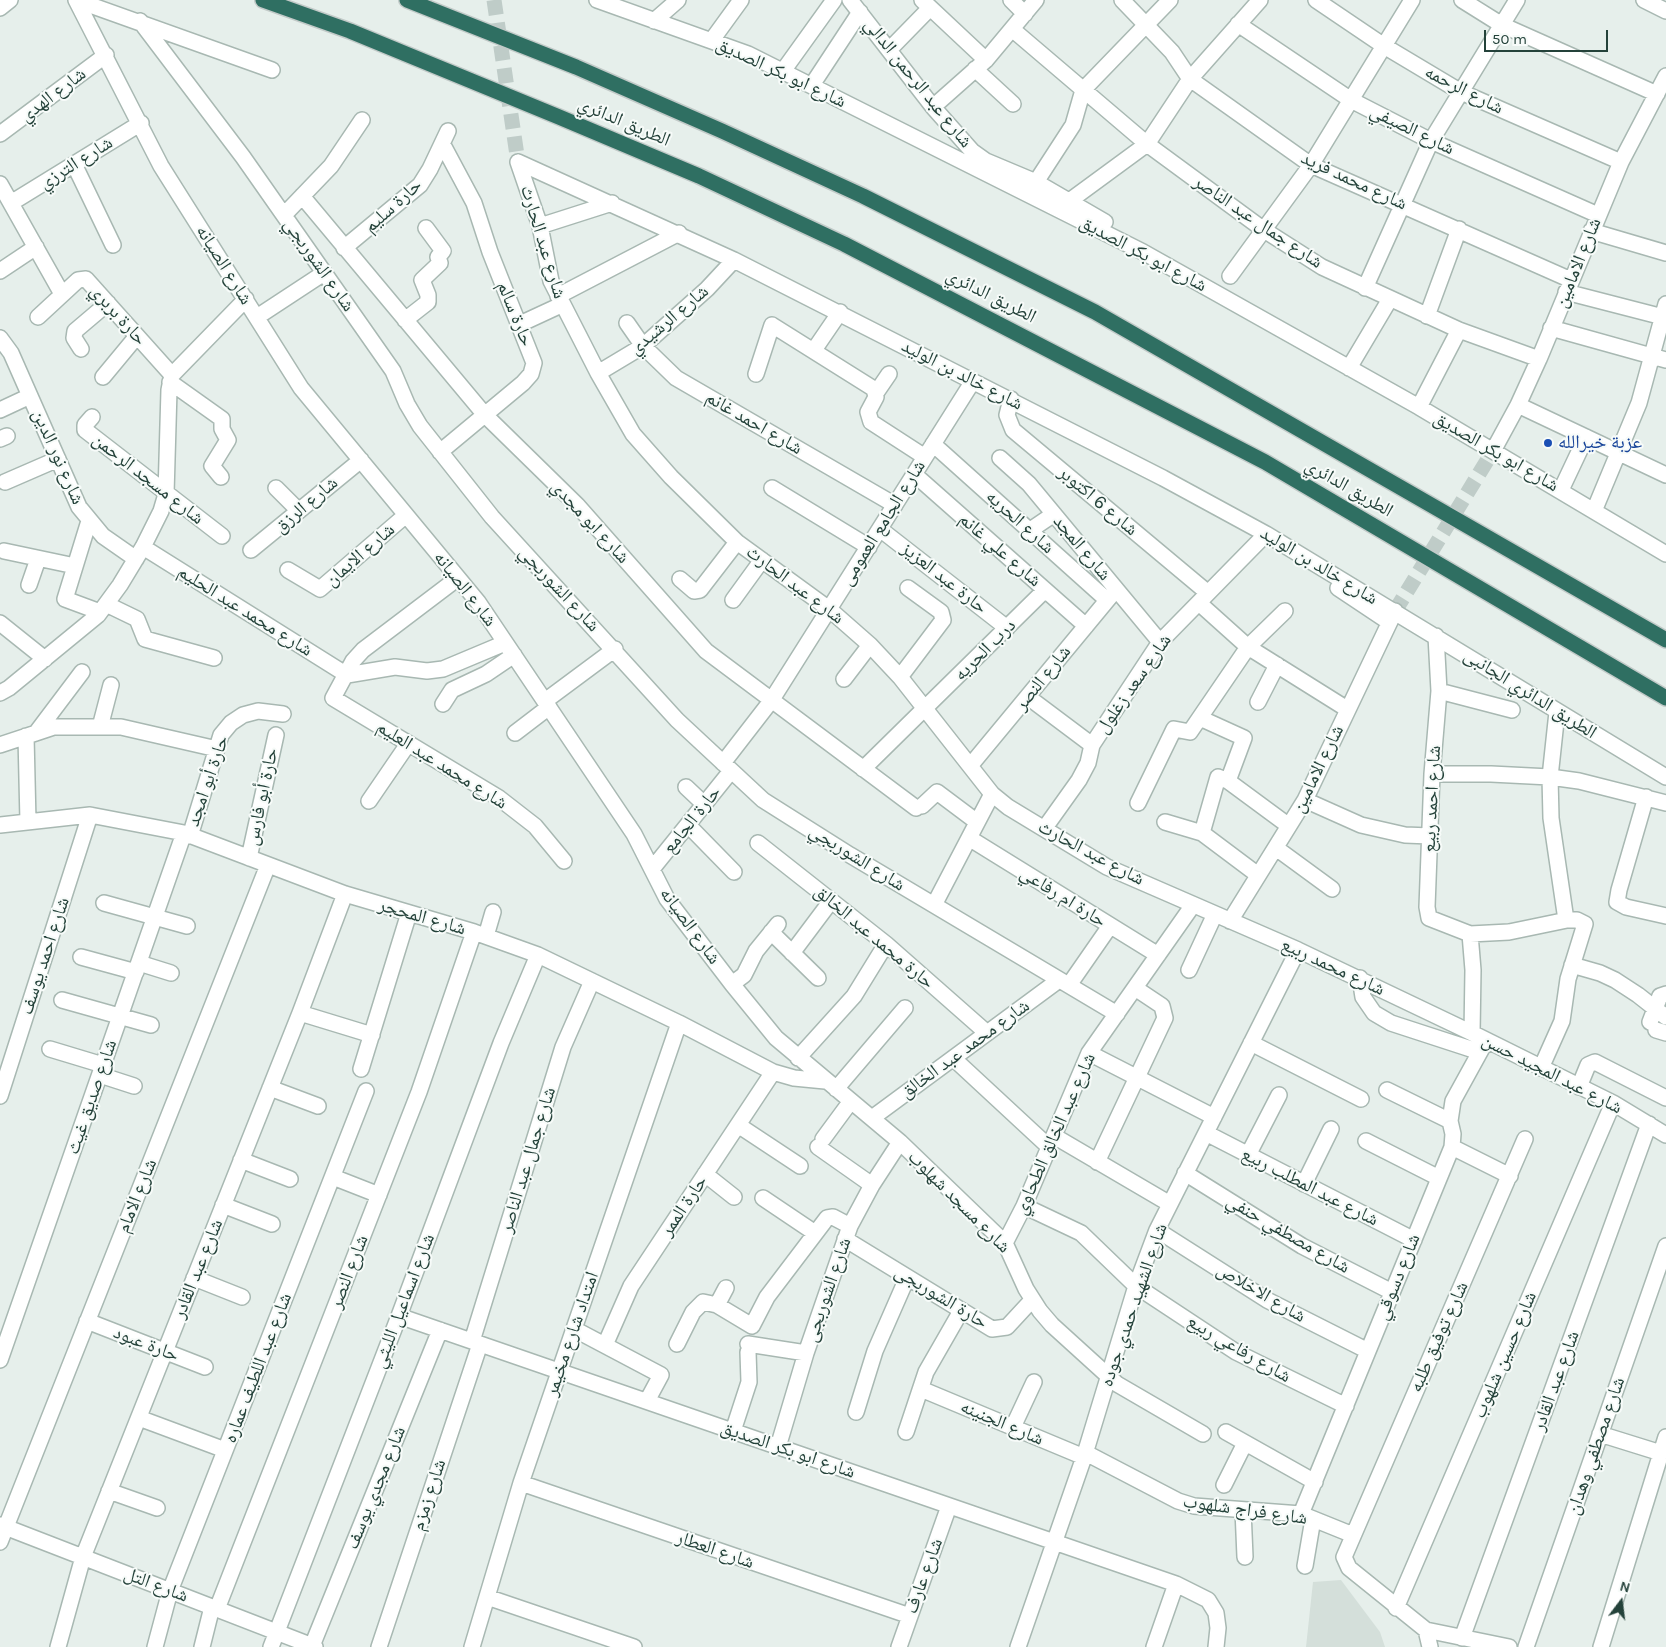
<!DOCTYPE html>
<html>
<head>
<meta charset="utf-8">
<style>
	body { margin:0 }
	#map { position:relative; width:1666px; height:1647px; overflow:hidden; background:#e6efeb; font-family:Karla,sans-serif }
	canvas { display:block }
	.north { position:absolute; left:1596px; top:1577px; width:50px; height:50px; -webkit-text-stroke:4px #f7fbf9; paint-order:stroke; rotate:15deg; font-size:14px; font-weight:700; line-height:20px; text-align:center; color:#24423a }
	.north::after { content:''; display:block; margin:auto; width:18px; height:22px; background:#24423a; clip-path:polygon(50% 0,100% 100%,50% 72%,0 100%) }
	.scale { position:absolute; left:1484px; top:30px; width:124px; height:22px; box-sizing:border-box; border:2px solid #24423a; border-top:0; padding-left:6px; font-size:15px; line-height:18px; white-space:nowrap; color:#24423a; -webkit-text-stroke:4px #f7fbf9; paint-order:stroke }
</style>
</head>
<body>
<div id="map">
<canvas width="1666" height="1647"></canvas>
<div class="north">N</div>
<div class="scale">50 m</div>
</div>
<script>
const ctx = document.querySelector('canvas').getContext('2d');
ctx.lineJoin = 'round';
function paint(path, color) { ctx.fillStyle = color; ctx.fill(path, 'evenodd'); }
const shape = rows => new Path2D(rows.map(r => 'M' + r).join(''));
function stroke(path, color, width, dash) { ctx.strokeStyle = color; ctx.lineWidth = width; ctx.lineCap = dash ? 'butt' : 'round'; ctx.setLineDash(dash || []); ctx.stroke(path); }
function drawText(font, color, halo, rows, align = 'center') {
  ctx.font = font + ' Karla,"Noto Naskh Arabic",sans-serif'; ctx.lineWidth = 4; ctx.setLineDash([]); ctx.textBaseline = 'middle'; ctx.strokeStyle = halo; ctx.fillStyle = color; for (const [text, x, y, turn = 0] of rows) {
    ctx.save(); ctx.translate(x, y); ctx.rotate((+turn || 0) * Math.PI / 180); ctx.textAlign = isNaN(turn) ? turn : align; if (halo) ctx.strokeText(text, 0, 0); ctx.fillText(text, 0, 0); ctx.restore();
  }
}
const built = shape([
	[1341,1580,1380,1632,1385,1647,1306,1647,1313,1582]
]);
const minorTunnel = shape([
	[494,0,518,162],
	[1395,611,1493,451]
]);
const minor = shape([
	[76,0,161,166,301,388,478,602,634,834,667,899,732,984,776,1038,900,1142,1005,1243,1026,1289,1040,1311,1052,1325,1117,1384,1203,1434],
	[76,0,272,70],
	[597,0,748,54,1143,252,1419,407,1666,554],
	[850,0,933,107,972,151,986,161,1036,182,1105,222],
	[922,0,986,60],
	[1011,0,1025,14],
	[1122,0,1172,52,1190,79,1311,165,1571,280],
	[1316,0,1384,46,1461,92,1621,162],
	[1462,0,1502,25,1657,94],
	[1644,0,1666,11],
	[0,8,10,0],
	[140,21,243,157,393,371,407,404,420,426,492,517,677,720,763,800,850,855,1117,1014],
	[654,21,678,0],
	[1238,24,1351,100,1431,141,1598,215],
	[1012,29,1147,144,1264,230,1322,267,1459,330,1539,359],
	[712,40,741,0],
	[889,50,930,8],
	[975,69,1013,104],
	[783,71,834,0],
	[812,85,860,12],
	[933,107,986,60,1036,0],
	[0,134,106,55],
	[518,162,540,226,551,281,598,373,633,434,671,477,737,542,829,609,870,645,900,677,992,794,1008,807,1107,867,1298,950,1472,1033],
	[518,162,734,260,1163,478,1266,534,1666,777],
	[74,164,113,245],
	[1036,182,1073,125,1083,90,1170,0],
	[0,184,62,294],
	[302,196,485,415,577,505,706,651,916,808],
	[1068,202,1147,144,1190,79,1260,0],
	[11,203,141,123],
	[284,215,331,166,362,120],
	[540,226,612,203],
	[1591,231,1666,253],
	[344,248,420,185,430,169,448,131],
	[0,271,36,247],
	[1230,276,1311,165,1412,0],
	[1365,288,1431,141,1517,0],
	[1566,292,1663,317],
	[558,296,679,233],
	[1427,316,1459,229],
	[38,317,78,280,86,279,172,375],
	[257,317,324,273],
	[405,320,428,302,428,295,422,280,440,263,438,257,443,251,426,228],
	[627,323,643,346,676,378,895,505],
	[520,324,561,305],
	[1551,328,1666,360],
	[0,338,11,353,79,507,103,536,136,559],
	[81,349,74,338,75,331,108,303],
	[814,350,840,312],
	[1349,368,1390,299],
	[598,373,643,346,707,289,734,260],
	[756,374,772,325,874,389,876,397,868,412,871,422,925,457],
	[103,377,137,336],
	[170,382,222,419,222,429,228,440,212,466,221,477],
	[876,393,889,374],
	[1011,399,1007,415,1013,430,1208,593],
	[1518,405,1666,475],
	[1419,407,1459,330],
	[0,410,30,396],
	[92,417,85,425,85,430,222,536],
	[0,439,7,436],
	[933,444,1107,600],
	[1493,451,1518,405,1539,359,1621,162,1666,76],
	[440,452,523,383,531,374,534,363,490,252,474,203,443,145],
	[1000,458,1029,484,1160,642],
	[914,474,1086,626],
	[5,482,58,459],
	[276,488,299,511],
	[772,488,869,547],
	[1561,490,1586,437],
	[1594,511,1639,403,1666,304],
	[89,521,65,599,100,612],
	[880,529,1007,628],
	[1029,531,1054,514],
	[143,547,347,675],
	[251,550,361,460],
	[4,551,75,566],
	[288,570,320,589,406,515],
	[458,578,363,650,353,661,333,698,499,798,535,826,564,861],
	[680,579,694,591,700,590,737,542],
	[29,585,38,559],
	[1338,588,1389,622],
	[733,600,762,560],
	[1199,603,1248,647,1347,709],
	[106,604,137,619,145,639,214,658],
	[0,623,45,659],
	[1436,636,1439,691,1432,774,1427,907,1429,918,1470,934,1509,932,1567,920],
	[347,675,395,667,427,671,443,669,505,643],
	[900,677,943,620,941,612,908,588],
	[844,679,870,645],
	[1439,691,1512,710],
	[0,693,9,688,98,615,120,585,143,547,161,511,166,494,169,390,172,375,246,299],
	[1028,697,1092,745],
	[545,701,615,649],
	[1258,702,1277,665],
	[443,704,452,690,486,674,514,655],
	[1200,718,1244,738,1228,781],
	[100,727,111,685],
	[36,733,82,672],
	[515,733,549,707],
	[26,736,28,822],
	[0,745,54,727,121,727,217,749],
	[723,763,771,701,973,381],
	[970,766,1114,592],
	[863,769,1045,590],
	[1432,774,1491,774,1550,777,1579,781,1666,803],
	[686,787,704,804],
	[1646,797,1619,890,1617,902,1626,907,1666,916],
	[1305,800,1361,825,1405,835,1430,836],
	[369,801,408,744],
	[1138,803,1174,729,1190,732,1248,647,1285,611],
	[922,806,937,792,977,822],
	[1165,822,1202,833,1258,875],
	[0,825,90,815,184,833,345,894,474,932,538,955,679,1023,773,1072,794,1078,825,1081],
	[688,825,734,872],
	[1044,829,1079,780,1088,763,1092,745,1160,642,1266,534],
	[1202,833,1218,777,1228,781,1289,826],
	[190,836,221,735,231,723,243,715,258,711,283,714],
	[969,838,1158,955],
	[758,843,886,944,987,1033],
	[1276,848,1332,889],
	[249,858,276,735],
	[652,869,731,771],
	[104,903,187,926],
	[934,905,992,794],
	[1230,921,1305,800,1395,611],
	[771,932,818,978],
	[1470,934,1473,970,1472,1033,1613,1103,1666,1135],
	[486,936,493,912],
	[792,953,831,901],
	[81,957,136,972],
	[139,963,171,973],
	[1572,965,1600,973,1615,980,1638,995,1666,1017],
	[1189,970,1215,914],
	[1360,978,1363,997,1374,1013,1391,1023,1480,1052],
	[732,984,744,975,756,951,778,924],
	[1069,985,1110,926],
	[62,1000,151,1025],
	[300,1013,372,1035],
	[1650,1022,1660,996,1666,994],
	[1656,1030,1666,1033],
	[1251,1043,1361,1099],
	[50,1049,103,1065],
	[1089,1053,1214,1117],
	[798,1058,854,996,886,944],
	[953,1058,1049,1147],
	[1541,1068,1562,1021,1568,979,1585,924,1577,920,1566,920,1551,818,1550,777,1557,712],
	[361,1069,409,913],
	[100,1075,134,1086],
	[1579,1087,1588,1065,1595,1062,1666,1098],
	[270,1088,318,1106],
	[836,1089,905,1008],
	[1387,1090,1450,1121],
	[0,1096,90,815],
	[872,1118,1059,980],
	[738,1125,800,1166],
	[1206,1133,1414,1240],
	[1054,1136,1170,1204],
	[823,1139,851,1101],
	[1366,1141,1439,1178],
	[818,1147,872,1185],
	[1452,1147,1510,1176],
	[1248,1155,1279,1095],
	[241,1160,290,1179],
	[1097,1162,1165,1018,1162,1006,1135,988],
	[1185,1173,1302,1246,1392,1292],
	[705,1174,734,1197],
	[333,1177,379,1195],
	[1304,1184,1331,1129],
	[763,1198,815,1233],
	[223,1205,272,1224],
	[1024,1206,1081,1233,1136,1286,1236,1352,1346,1406],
	[1157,1230,1267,1300,1368,1351],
	[845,1239,992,1329,1007,1327,1032,1300],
	[1005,1243,1024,1206,1089,1053,1193,905],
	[194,1278,242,1297],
	[717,1305,726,1288],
	[399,1316,1176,1584,1208,1600,1216,1613,1218,1628,1216,1647],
	[87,1321,205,1367],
	[574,1329,661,1375,647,1401],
	[472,1341,563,1047,592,981],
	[677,1344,693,1312,703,1302,717,1305,752,1326,767,1297,827,1218,833,1217,850,1226],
	[748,1344,806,1353],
	[605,1345,631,1286,773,1072],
	[0,1360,184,833],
	[921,1389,1084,1457],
	[856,1412,875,1351,907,1278],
	[139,1418,225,1450],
	[1013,1427,1034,1382],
	[733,1431,749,1382,748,1352],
	[906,1432,926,1372,961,1311],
	[1226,1432,1315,1482],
	[1600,1434,1661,1453],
	[778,1447,806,1353,850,1226,872,1185,900,1142],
	[1086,1453,1178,1501,1194,1506,1301,1514,1353,1535],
	[521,1483,910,1616],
	[1224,1485,1245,1443],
	[109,1491,157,1508],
	[1243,1510,1245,1557],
	[1301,1514,1452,1147,1453,1134,1450,1121,1453,1101,1486,1041],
	[0,1525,315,1647],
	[0,1542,268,865],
	[1305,1566,1313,1519],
	[487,1597,634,1647],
	[1396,1608,1613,1103],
	[217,1609,419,1092,474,932],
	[1426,1630,1430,1647],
	[1462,1638,1649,1124],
	[312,1646,440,1330],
	[58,1647,83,1557,300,1013,345,894],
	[155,1647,170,1591,366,1091],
	[202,1647,212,1607],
	[271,1647,399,1316,501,1043,538,955],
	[379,1647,480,1344],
	[472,1647,521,1483,679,1023],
	[899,1647,949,1506],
	[1018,1647,1084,1457,1136,1286,1157,1230,1298,950],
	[1154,1647,1176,1584],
	[1509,1647,1426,1630,1349,1568,1344,1557,1525,1139],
	[1526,1647,1666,1246],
	[1601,1647,1666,1437]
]);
const highway = shape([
	[263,0,350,31,559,117,699,176,844,244,1265,462,1666,698],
	[407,0,576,67,722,131,863,196,1095,312,1666,640]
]);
const markers = [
	[1548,443,5,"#1a4fb4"]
];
const streetNames = [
	["شارع ابو بكر الصديق",781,73,25],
	["شارع عبد الرحمن الدالي",918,83,51],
	["شارع الرحمه",1464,90,27],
	["شارع الهدي",53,95,-37],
	["الطريق الدائري",624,122,23],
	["شارع الصيفي",1412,130,26],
	["شارع الترزي",76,163,-32],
	["شارع محمد فريد",1354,181,25],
	["حارة سليم",393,206,-42],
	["شارع جمال عبد الناصر",1258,222,34],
	["شارع عبد الحارث",543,242,73],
	["شارع ابو بكر الصديق",1143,254,28],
	["شارع الامامين",1578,263,-68],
	["شارع الصيانه",224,265,58],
	["شارع الشوربجي",319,265,55],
	["الطريق الدائري",991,296,27],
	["حارة سالم",515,314,68],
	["حارة بربري",118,315,48],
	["شارع الرشيدي",669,320,-40],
	["شارع خالد بن الوليد",962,375,27],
	["شارع احمد غانم",754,423,30],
	["شارع ابو بكر الصديق",1496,452,30],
	["شارع نور الدين",58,457,66],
	["شارع مسجد الرحمن",148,479,38],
	["الطريق الدائري",1349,488,30],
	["شارع 6 اكتوبر",1098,501,40],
	["شارع الرزق",306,505,-40],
	["شارع ابو مجدي",590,522,47],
	["شارع الحريه",1020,522,42],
	["شارع الجامع العمومى",883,523,-58],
	["شارع المجد",1082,548,50],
	["شارع علي غانم",1000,550,41],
	["شارع الايمان",360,555,-41],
	["شارع خالد بن الوليد",1319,566,31],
	["حارة عبد العزيز",944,578,38],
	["شارع عبد الحارث",795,585,37],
	["شارع الصيانه",465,589,52],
	["شارع الشوربجي",559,589,47],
	["شارع محمد عبد الحليم",245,611,32],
	["درب الحريه",985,650,-45],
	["شارع النصر",1043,678,-51],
	["شارع سعد زغلول",1134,684,-55],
	["الطريق الدائري الجانبى",1530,694,32],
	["شارع محمد عبد العليم",442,765,32],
	["شارع الامامين",1318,769,-64],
	["حارة أبو امجد",208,781,-71],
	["حارة أبو فارس",262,797,-78],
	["شارع احمد ربيع",1432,799,-87],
	["حارة الجامع",692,820,-51],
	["شارع عبد الحارث",1091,853,28],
	["شارع الشوربجي",857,858,32],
	["حارة ام رفاعي",1063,897,32],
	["شارع المحجر",422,917,16],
	["شارع الصيانه",690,926,54],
	["حارة محمد عبد الخالق",874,937,40],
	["شارع احمد يوسف",45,956,-72],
	["شارع محمد ربيع",1333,967,25],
	["شارع محمد عبد الخالق",965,1049,-36],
	["شارع عبد المجيد حسن",1552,1074,27],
	["شارع صديق غيث",92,1097,-71],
	["شارع عبد الخالق الطحاوي",1055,1134,-66],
	["شارع جمال عبد الناصر",528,1160,-73],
	["شارع عبد المطلب ربيع",1310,1187,27],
	["شارع الامام",137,1196,-68],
	["شارع مسجد شهلوب",959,1202,45],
	["حارة الممر",684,1206,-56],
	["شارع مصطفي حنفي",1288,1234,30],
	["شارع عبد القادر",198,1269,-68],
	["شارع النصر",349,1272,-69],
	["شارع دسوقي",1398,1277,-68],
	["شارع الشوربجى",828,1290,-71],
	["شارع الاخلاص",1261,1293,30],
	["حارة الشوربجى",941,1297,31],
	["شارع اسماعيل الليثي",404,1301,-69],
	["شارع الشهيد حمدي جوده",1134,1305,-71],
	["امتداد شارع مخيمر",572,1334,-71],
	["شارع توفيق طلبه",1439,1337,-66],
	["حارة عبود",146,1344,21],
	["شارع رفاعي ربيع",1239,1349,30],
	["شارع حسين شلهوب",1505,1355,-67],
	["شارع عبد اللطيف عماره",258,1368,-69],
	["شارع عبد القادر",1556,1381,-70],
	["شارع الجنينه",1002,1423,23],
	["شارع مصطفي وهدان",1596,1446,-71],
	["شارع ابو بكر الصديق",788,1450,19],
	["شارع مجدي يوسف",376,1488,-68],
	["شارع زمزم",429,1495,-72],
	["شارع فراج شلهوب",1245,1510,8],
	["شارع العطار",715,1550,19],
	["شارع عارف",924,1576,-70],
	["شارع التل",156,1585,21]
];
const transitNames = [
	["عزبة خيرالله",1558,443]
];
paint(built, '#d4dfda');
stroke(minorTunnel, '#bfccc8', 15, [15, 8]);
stroke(minor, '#a8b8b2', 18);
stroke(highway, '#c2cac8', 18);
stroke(minor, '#fff', 15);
stroke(highway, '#2f6f62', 15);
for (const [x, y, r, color] of markers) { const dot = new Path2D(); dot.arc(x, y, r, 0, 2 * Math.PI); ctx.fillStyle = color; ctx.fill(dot); stroke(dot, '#f7fbf9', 2); }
drawText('19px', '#24423a', '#f7fbf9', streetNames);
drawText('19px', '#164399', '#f7fbf9', transitNames, 'left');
</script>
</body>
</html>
